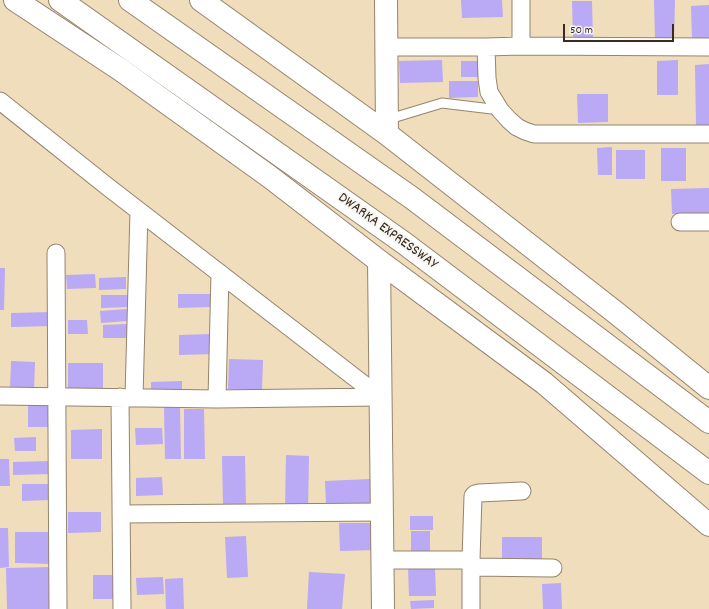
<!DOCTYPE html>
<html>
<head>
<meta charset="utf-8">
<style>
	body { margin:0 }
	#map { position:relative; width:709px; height:609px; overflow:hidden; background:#efddbc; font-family:Dekko,sans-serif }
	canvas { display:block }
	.scale { position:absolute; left:563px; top:24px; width:111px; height:18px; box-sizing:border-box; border:2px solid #3b2a1e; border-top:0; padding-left:5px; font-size:12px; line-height:14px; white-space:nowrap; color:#3b2a1e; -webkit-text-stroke:3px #f6f6f2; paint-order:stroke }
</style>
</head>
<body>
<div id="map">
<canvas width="709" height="609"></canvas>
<div class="scale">50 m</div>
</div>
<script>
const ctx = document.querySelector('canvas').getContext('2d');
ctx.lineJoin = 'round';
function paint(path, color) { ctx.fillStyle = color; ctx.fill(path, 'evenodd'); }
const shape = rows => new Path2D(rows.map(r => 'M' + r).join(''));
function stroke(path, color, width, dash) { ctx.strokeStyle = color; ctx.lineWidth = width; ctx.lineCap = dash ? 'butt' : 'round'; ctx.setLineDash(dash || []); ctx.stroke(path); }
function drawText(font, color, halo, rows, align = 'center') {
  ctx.font = font + ' Dekko,sans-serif'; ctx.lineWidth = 4; ctx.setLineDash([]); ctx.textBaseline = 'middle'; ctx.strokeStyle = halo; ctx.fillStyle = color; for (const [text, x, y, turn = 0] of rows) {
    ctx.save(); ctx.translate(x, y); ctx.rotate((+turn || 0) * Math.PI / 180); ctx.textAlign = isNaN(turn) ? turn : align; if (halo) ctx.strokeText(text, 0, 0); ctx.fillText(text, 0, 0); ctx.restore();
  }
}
const building = shape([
	[461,0,502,0,503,17,462,18],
	[654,0,675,0,674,38,655,38],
	[572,1,592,1,593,39,573,39],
	[709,5,709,39,692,39,691,6],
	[442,60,443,82,400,83,399,61],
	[678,60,678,95,657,95,657,61],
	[461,61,482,61,482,77,461,77],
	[709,64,709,126,696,126,695,65],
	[449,81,478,81,478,97,449,98],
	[577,94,608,94,608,122,578,123],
	[612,147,612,175,598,175,597,148],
	[661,148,686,148,686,181,661,181],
	[616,150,645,150,645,179,616,179],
	[709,188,709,214,672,214,671,189],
	[0,268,5,268,4,310,0,310],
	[95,274,96,288,67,289,66,275],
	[126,277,126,289,99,290,99,278],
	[178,294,211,294,211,307,178,308],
	[101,295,128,295,128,307,101,308],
	[127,309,127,321,101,323,100,311],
	[53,312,53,326,11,327,11,313],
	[68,320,87,320,88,334,68,334],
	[127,324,127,338,103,338,103,325],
	[213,334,213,354,179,355,179,335],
	[229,359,263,360,262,390,228,389],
	[11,361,35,362,34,391,10,390],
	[68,363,103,363,103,388,68,389],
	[182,381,182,394,151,394,151,382],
	[28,402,49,402,49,427,28,427],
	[164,407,180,407,181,459,165,459],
	[184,409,204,409,205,459,184,459],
	[135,428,162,428,163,444,136,445],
	[102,429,102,459,71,459,71,430],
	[36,437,36,451,15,451,14,438],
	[286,455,309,456,308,511,285,511],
	[222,456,245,456,246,504,223,504],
	[0,459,9,459,10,486,0,486],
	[52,461,52,474,13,475,13,462],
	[162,477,163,495,136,496,136,478],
	[370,479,371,503,326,505,325,481],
	[22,484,49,484,49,500,22,501],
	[68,512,101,512,101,532,68,533],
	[410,516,433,516,433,530,410,530],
	[339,523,375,523,376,550,340,551],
	[0,528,8,528,9,567,0,568],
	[411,531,430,531,430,551,411,551],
	[15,532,52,532,52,564,15,563],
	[246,536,248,577,227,578,225,537],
	[502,537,542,537,542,565,502,565],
	[53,567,54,609,7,609,6,568],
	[408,568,435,568,436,596,409,596],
	[309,572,345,574,342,609,307,609],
	[93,575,115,575,116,599,93,599],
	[163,577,164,594,137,595,136,578],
	[183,578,184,609,166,609,165,579],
	[561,583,562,609,543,609,542,584],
	[434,600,434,608,411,609,410,601]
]);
const service = shape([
	[386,120,442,103,500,110]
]);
const minor = shape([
	[521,0,521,46],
	[386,47,486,47,521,46,709,47],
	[486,47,487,78,489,92,500,110,509,120,517,127,525,131,534,134,709,134],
	[0,101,108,187,380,397],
	[680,222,709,222],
	[56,253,58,609],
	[0,396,217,399,380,397],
	[120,397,122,609],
	[134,397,139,211],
	[217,399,220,273],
	[121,514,382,512],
	[382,560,471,560],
	[471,567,553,568],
	[471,609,471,560,473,496,475,494,479,493,522,491]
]);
const tertiary = shape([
	[15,0,121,70,270,177,379,261,544,383,709,525],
	[201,0,387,134,615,312,709,388],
	[386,0,387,134],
	[379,261,383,609]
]);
const trunk = shape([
	[60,0,404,243,709,473],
	[130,0,412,198,709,422]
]);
const streetNames = [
	["DWARKA EXPRESSWAY",387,232,36]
];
paint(building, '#baa9f5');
stroke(service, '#95846d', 11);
stroke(minor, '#95846d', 19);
stroke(tertiary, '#95846d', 24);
stroke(trunk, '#95846d', 24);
stroke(service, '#fff', 9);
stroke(minor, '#fff', 17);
stroke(tertiary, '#fff', 22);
stroke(trunk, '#fff', 22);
drawText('15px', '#3b2a1e', '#f6f6f2', streetNames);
</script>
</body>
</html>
